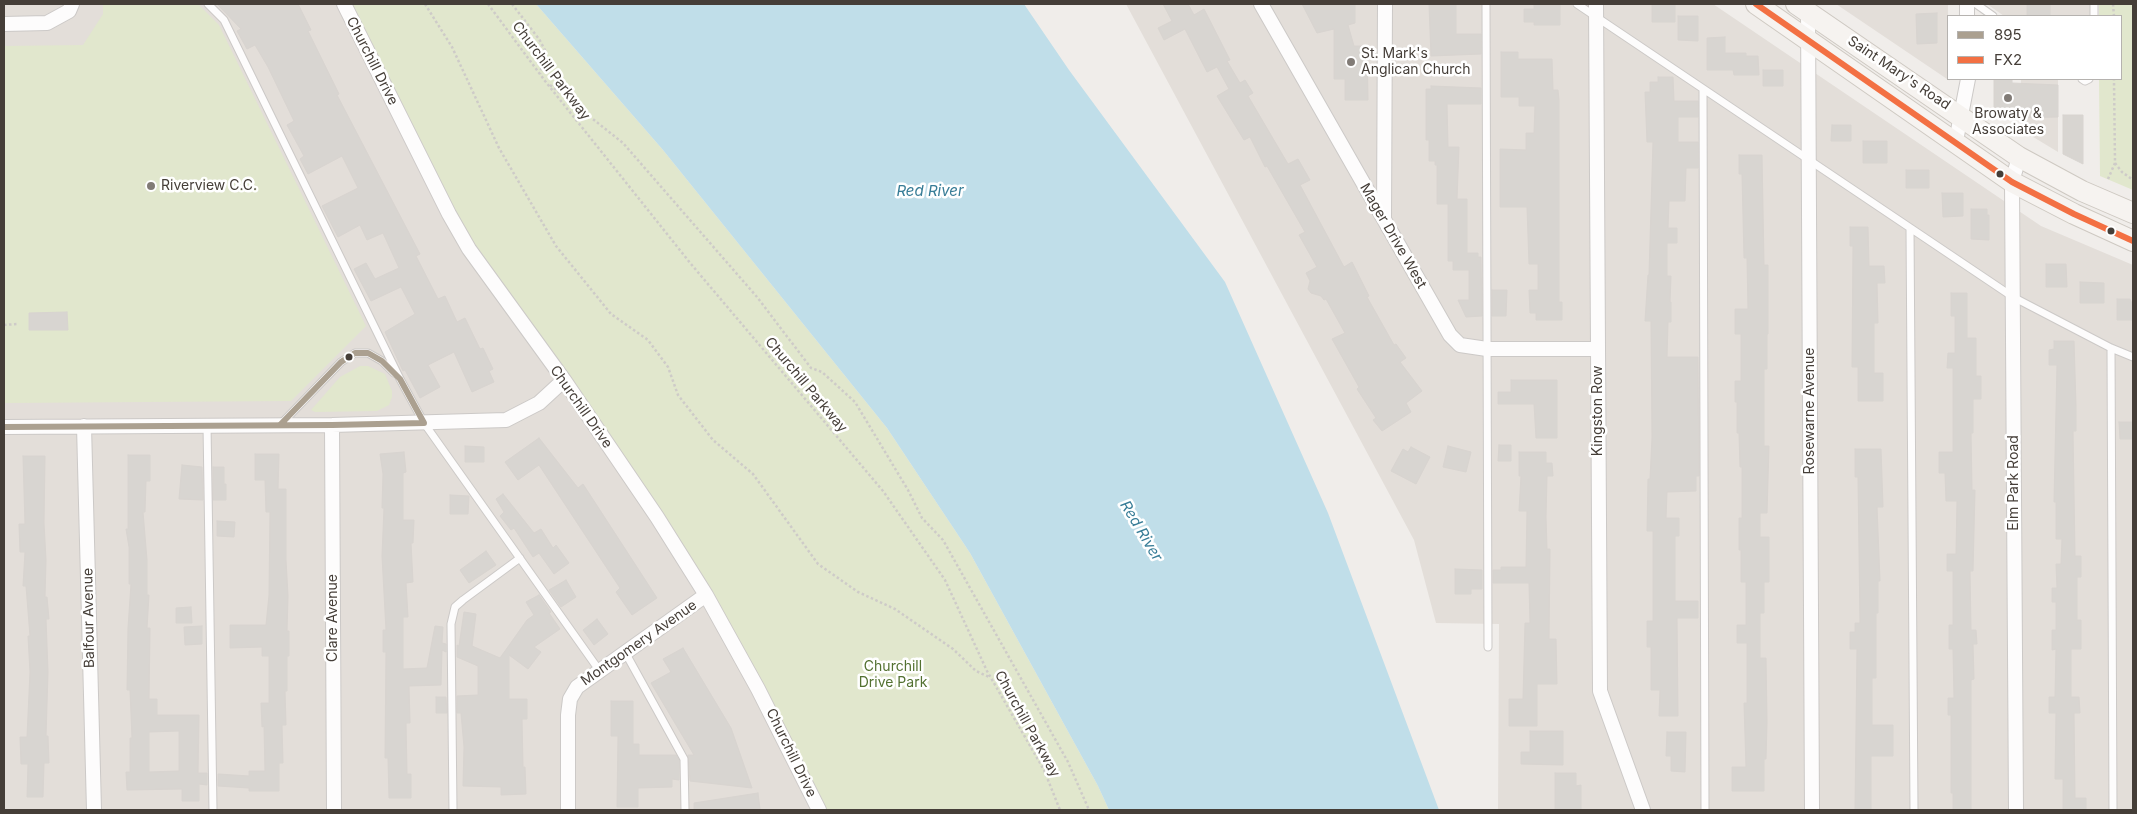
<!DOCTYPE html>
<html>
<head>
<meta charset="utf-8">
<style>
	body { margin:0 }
	#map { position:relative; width:2137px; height:814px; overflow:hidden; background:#f0edea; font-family:Inter,sans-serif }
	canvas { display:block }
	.frame { position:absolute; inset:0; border:5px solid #453e38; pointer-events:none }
	.legend { position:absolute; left:1947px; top:15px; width:175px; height:65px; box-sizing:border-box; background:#fff; border:1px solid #b5b2af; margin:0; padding:6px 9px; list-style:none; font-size:15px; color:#453e38 }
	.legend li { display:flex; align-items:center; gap:10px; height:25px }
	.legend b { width:25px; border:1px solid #b5b2af }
</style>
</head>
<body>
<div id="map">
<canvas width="2137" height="814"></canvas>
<div class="frame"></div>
<ul class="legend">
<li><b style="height:6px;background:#aba090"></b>895</li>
<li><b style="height:6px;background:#f37043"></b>FX2</li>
</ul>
</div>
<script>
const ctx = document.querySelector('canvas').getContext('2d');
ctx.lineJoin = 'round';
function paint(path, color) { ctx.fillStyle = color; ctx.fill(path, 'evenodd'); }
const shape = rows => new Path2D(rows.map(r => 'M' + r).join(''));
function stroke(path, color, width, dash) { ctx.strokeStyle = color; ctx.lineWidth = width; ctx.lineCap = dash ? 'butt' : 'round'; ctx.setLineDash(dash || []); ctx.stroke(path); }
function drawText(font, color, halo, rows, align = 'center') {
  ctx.font = font + ' Inter,sans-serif'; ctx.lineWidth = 5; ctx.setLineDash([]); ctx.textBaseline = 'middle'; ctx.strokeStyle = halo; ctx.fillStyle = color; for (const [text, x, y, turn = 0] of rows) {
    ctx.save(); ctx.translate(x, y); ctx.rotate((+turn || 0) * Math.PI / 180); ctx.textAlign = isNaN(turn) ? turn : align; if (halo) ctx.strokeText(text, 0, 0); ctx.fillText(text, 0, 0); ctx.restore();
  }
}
const residential = shape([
	[4,4,344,4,706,595,816,810,4,810],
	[1126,4,1713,4,2041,226,2133,265,2133,810,1498,810,1499,624,1436,623,1414,540],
	[1836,4,1948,4,1948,79,1950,81],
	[1987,4,2090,4,2090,16,2004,16],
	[2021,79,2058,79,2058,152,2020,129]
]);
const green = shape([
	[103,4,198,4,219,25,366,326,291,401,4,403,4,46,83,45,103,14],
	[344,4,536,4,663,150,887,428,970,553,1098,786,1109,810,819,810,706,595,469,249],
	[2099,4,2133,4,2133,190,2100,176,2099,79,2121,79,2121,16,2099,16],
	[360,366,368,366,385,374,392,391,392,397,389,405,377,411,315,412,311,410,340,377]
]);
const water = shape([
	[536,4,1024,4,1069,70,1225,282,1328,513,1439,810,1109,810,1098,786,970,553,887,428,663,150]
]);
const building = shape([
	[217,4,298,4,311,30,308,31,339,94,337,95,420,254,416,256,438,299,445,296,457,322,465,318,480,349,483,348,493,369,489,371,494,382,472,392,454,352,428,365,440,387,420,398,405,370,403,371,385,332,415,314,401,287,371,301,354,269,366,263,375,279,399,268,383,233,367,240,360,225,338,237,322,206,358,188,342,156,308,174,300,159,304,156,287,125,294,121,268,67,255,45,247,49,237,31,241,29,217,4],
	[1163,4,1188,4,1194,15,1204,9,1230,60,1227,61,1240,83,1245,80,1253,93,1248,96,1288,164,1298,159,1310,180,1300,185,1344,267,1352,262,1369,296,1367,297,1394,345,1396,344,1406,358,1400,362,1422,391,1406,403,1411,412,1382,431,1373,420,1376,418,1357,389,1359,387,1332,339,1345,333,1326,299,1324,300,1321,296,1311,293,1308,289,1310,281,1306,273,1317,267,1299,235,1305,232,1267,166,1265,167,1250,137,1244,140,1217,96,1229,89,1217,67,1207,72,1185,29,1164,40,1158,28,1172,21,1163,4],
	[1302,4,1355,4,1355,23,1348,25,1354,46,1367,46,1368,100,1345,100,1345,79,1334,79,1334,29,1317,33,1302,4],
	[1429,4,1456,4,1456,34,1481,34,1481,54,1431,56,1429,4],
	[1652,4,1675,4,1675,22,1652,22,1652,4],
	[2027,4,2050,4,2050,16,2027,16,2027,4],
	[1534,5,1560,5,1560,25,1534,25,1534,22,1524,22,1524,9,1534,9,1534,5],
	[1937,13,1937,43,1917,44,1916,14,1937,13],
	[1678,16,1698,16,1698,41,1678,40,1678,16],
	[1725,37,1725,53,1746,53,1746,56,1758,56,1759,75,1734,75,1733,70,1707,70,1707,38,1725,37],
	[1501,52,1518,52,1518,59,1552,59,1553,90,1558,90,1559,100,1559,302,1562,302,1562,320,1536,320,1536,313,1530,313,1529,290,1538,290,1538,264,1529,264,1527,207,1500,207,1500,149,1526,150,1526,133,1534,133,1535,106,1519,106,1519,97,1501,97,1501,52],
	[1763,70,1783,70,1783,86,1763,86,1763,70],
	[1658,77,1673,77,1674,101,1698,101,1698,117,1678,117,1678,142,1698,142,1698,168,1686,168,1685,201,1669,201,1668,228,1677,228,1677,243,1667,243,1667,276,1671,276,1670,302,1671,302,1671,322,1668,322,1667,357,1698,357,1699,476,1696,476,1696,491,1667,492,1666,518,1679,518,1679,536,1675,536,1675,601,1698,601,1698,618,1677,618,1678,716,1659,716,1660,690,1651,690,1651,647,1647,647,1647,621,1653,621,1653,531,1647,531,1648,479,1650,479,1652,438,1651,321,1645,321,1648,275,1649,275,1653,142,1647,142,1645,92,1650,92,1650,82,1658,82,1658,77],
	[1994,79,2012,79,2012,83,2058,85,2058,117,2011,118,1994,107,1994,79],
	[1431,86,1481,88,1481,104,1447,104,1448,147,1459,147,1457,199,1467,199,1467,253,1478,253,1478,257,1481,257,1482,316,1466,317,1458,300,1469,300,1469,270,1453,270,1453,261,1448,261,1448,204,1437,204,1437,165,1435,165,1435,161,1429,161,1429,140,1426,140,1426,89,1431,89,1431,86],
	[2063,115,2083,115,2083,164,2063,154,2063,115],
	[1832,125,1851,125,1851,141,1831,141,1832,125],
	[1863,141,1887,141,1887,163,1863,163,1863,141],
	[1739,155,1762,155,1764,265,1768,265,1768,334,1767,334,1767,369,1764,369,1764,446,1769,446,1767,513,1760,513,1760,537,1769,537,1769,582,1764,582,1764,613,1760,613,1760,658,1766,658,1767,722,1766,759,1764,759,1764,791,1732,791,1732,767,1746,767,1744,703,1747,703,1747,643,1737,643,1737,625,1746,625,1746,582,1741,582,1741,550,1739,550,1739,518,1742,518,1742,467,1740,467,1739,433,1737,433,1737,402,1735,402,1735,381,1741,381,1741,334,1735,334,1735,309,1748,309,1747,258,1744,258,1742,174,1739,174,1739,155],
	[1906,170,1929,170,1929,188,1906,188,1906,170],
	[1942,193,1963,193,1963,216,1943,217,1942,193],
	[1971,209,1987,209,1987,215,1989,215,1989,240,1971,239,1971,209],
	[1850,227,1868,227,1869,266,1884,266,1885,283,1877,283,1878,323,1874,323,1874,373,1883,373,1883,401,1858,401,1858,367,1852,367,1853,246,1850,246,1850,227],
	[2046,264,2066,264,2067,287,2046,287,2046,264],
	[2080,282,2104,283,2104,303,2080,303,2080,282],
	[1492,290,1507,290,1506,316,1492,316,1492,290],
	[1951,293,1967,293,1967,338,1976,338,1976,376,1981,376,1981,399,1973,399,1973,433,1971,433,1972,490,1975,490,1973,571,1970,571,1971,630,1976,630,1977,644,1973,644,1974,679,1971,680,1971,810,1953,810,1953,793,1951,793,1951,715,1948,715,1948,698,1954,698,1953,649,1949,649,1949,625,1953,625,1953,571,1947,571,1947,554,1956,554,1957,501,1946,501,1945,473,1939,473,1939,452,1953,452,1953,368,1947,368,1948,353,1955,353,1955,316,1951,316,1951,293],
	[2117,299,2130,299,2131,302,2133,302,2133,320,2117,320,2117,299],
	[67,312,68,330,29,330,29,313,67,312],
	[2054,341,2074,341,2076,406,2076,431,2073,431,2075,556,2081,556,2081,577,2077,577,2077,620,2081,620,2081,649,2071,649,2071,697,2079,697,2080,713,2074,713,2075,798,2086,798,2086,810,2063,810,2063,779,2055,779,2056,713,2049,713,2049,697,2055,697,2056,649,2052,650,2052,630,2056,630,2056,602,2052,602,2052,588,2057,588,2056,564,2061,564,2062,539,2056,539,2056,502,2054,502,2057,365,2049,365,2049,350,2054,349,2054,341],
	[1511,380,1557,380,1557,438,1536,438,1534,404,1498,404,1498,392,1511,392,1511,380],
	[2119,422,2133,422,2133,439,2120,439,2119,422],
	[539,438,578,488,583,484,657,598,632,615,616,592,620,588,539,465,518,480,505,462,539,438],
	[1499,445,1511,445,1511,461,1498,461,1499,445],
	[465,446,484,447,484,462,465,462,465,446],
	[1448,446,1471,452,1466,472,1443,467,1448,446],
	[1411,447,1430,457,1416,484,1391,471,1403,449,1408,452,1411,447],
	[1855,449,1881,449,1883,507,1877,507,1880,581,1878,581,1878,613,1876,613,1876,678,1872,678,1872,725,1893,725,1893,756,1871,756,1871,810,1855,810,1857,649,1850,649,1850,632,1855,632,1855,623,1860,623,1858,477,1855,477,1855,449],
	[404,452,406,472,403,473,403,520,414,520,413,543,411,543,413,582,406,583,408,617,403,617,403,669,427,668,435,626,443,627,442,643,446,644,446,652,442,650,441,685,409,686,410,723,406,723,407,774,411,774,411,798,389,798,388,758,385,758,386,652,383,652,383,630,386,630,382,556,384,508,382,508,383,474,380,454,404,452],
	[1519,452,1546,452,1546,463,1552,463,1553,476,1547,476,1546,517,1547,549,1550,549,1549,639,1556,639,1557,684,1537,684,1537,726,1509,726,1509,699,1523,699,1525,623,1530,623,1529,583,1493,583,1493,570,1501,570,1501,567,1526,567,1527,511,1519,511,1521,476,1519,476,1519,452],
	[255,454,279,454,278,489,286,489,286,560,288,596,287,631,289,631,289,656,287,656,287,691,285,691,286,725,282,725,283,763,279,763,279,791,249,791,249,788,218,786,218,774,249,776,249,771,265,771,264,726,262,727,261,703,269,703,269,656,262,656,262,647,230,648,230,625,266,625,269,595,270,512,266,512,265,480,255,480,255,454],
	[128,455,150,455,150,481,146,481,145,512,143,512,147,560,147,595,149,595,147,628,150,628,149,699,157,699,157,715,199,715,198,773,207,773,207,785,199,784,199,801,182,801,182,789,127,790,126,772,130,772,130,738,132,738,130,690,127,690,128,628,131,584,129,584,129,547,126,529,128,529,128,455],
	[179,731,179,771,149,772,149,732,179,731],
	[23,456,45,456,44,523,46,560,45,597,47,597,49,619,46,619,48,672,46,736,48,736,49,763,44,763,43,797,27,797,28,764,21,764,20,737,27,737,30,672,28,636,30,636,26,586,23,586,25,552,20,552,19,524,25,524,23,456],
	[182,465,202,467,203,500,179,499,182,465],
	[213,467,224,467,224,484,226,484,226,500,213,500,213,467],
	[503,494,534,533,541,529,553,548,556,545,569,563,554,574,539,553,533,557,514,528,511,530,500,516,504,512,496,499,503,494],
	[450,495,469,496,468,514,450,514,450,495],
	[217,521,235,522,234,537,217,536,217,521],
	[486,551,496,565,469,583,460,570,486,551],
	[1455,569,1482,570,1482,589,1471,589,1471,594,1455,594,1455,569],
	[566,580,576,597,561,607,549,590,566,580],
	[539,595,551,612,549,613,560,629,534,647,541,652,528,669,509,655,509,699,527,699,527,719,522,719,523,767,525,767,526,794,501,795,501,787,463,786,464,747,461,713,457,713,457,696,478,695,478,666,457,657,457,645,459,646,464,612,476,614,472,646,500,658,527,620,534,615,526,602,539,595],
	[191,607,192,623,176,623,176,608,191,607],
	[597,619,608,634,594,645,583,630,597,619],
	[202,626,202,644,185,645,184,627,202,626],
	[683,648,731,728,752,788,690,781,688,755,694,755,651,683,671,672,663,659,683,648],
	[436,697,446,697,447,713,436,713,436,697],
	[611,701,633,701,633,744,639,744,639,755,676,755,679,760,679,780,672,779,672,787,638,788,638,807,617,807,618,736,611,736,611,701],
	[1530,731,1563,731,1563,765,1521,764,1521,752,1530,752,1530,731],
	[1667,732,1686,732,1685,772,1671,771,1671,756,1666,756,1667,732],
	[1555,773,1576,773,1576,786,1581,785,1581,810,1555,810,1555,773],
	[758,793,760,809,694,810,694,803,758,793]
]);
const path = shape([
	[425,4,452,47,499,148,556,246,611,314,648,340,668,367,678,395,713,440,753,474,818,564,858,592,895,609,953,649,976,671,989,677],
	[488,4,545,81,691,264,883,491,945,580,987,671,1044,770,1060,810],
	[512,4,539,39,545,50,540,74],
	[2113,4,2114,16],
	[550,85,623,143,757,297,811,368,822,372,855,402,908,490,922,518,943,540,1068,762,1089,810],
	[2115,163,2122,172,2133,180],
	[2108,179,2115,163,2114,79],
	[4,325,17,324]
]);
const service = shape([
	[208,4,224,20,400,379,424,423,599,670],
	[1486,4,1488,647],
	[1577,4,2013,297,2111,348,2133,357],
	[1976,4,1993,16],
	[2094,4,2094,16],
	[2082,79,2085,81,2089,79],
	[1703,89,1705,810],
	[1910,228,1914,810],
	[2111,348,2113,810],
	[281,424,341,362,355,353,368,353,382,361,394,373],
	[207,425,213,810],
	[625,652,684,759,685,810],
	[453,810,451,624,455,607,463,600,520,558]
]);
const minor = shape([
	[344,4,449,214,469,249,564,380,657,517,706,595,758,689,819,810],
	[1261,4,1450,335,1460,345,1487,349,1598,349],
	[1596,4,1600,691,1643,810],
	[1967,4,1967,16],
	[1808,12,1812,810],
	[4,24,47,23,69,11,72,4],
	[1956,141,1968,79],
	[1384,218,1385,4],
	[332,425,334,810],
	[84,426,94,810],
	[4,427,332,425,506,420,539,403,564,380],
	[568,810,568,715,570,699,577,687,706,595],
	[2016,810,2012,182,2019,157]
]);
const secondary = shape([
	[1756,4,2012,182,2074,214,2133,241],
	[1796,4,2019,157,2082,191,2133,213]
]);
const bus1 = shape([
	[4,427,332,425,424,423,400,379,382,361,368,353,355,353,341,362,280,425]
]);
const bus2 = shape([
	[1756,4,2012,182,2074,214,2133,241]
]);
const markers = [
	[1351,62,5,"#817b76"],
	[2008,98,5,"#817b76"],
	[2000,174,4.5,"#453e38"],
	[151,186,5,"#817b76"],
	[2111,231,4.5,"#453e38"],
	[349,357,4.5,"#453e38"]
];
const poiNames = [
	["St. Mark's",1361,54],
	["Anglican Church",1361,70],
	["Browaty &",2008,114,"center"],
	["Associates",2008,130,"center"],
	["Riverview C.C.",161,186]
];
const streetNames = [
	["Churchill Drive",372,61,63],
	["Churchill Parkway",551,71,53],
	["Saint Mary's Road",1899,73,34],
	["Mager Drive West",1393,236,60],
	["Churchill Parkway",806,385,50],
	["Churchill Drive",581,407,55],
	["Kingston Row",1598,411,-90],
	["Rosewarne Avenue",1810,411,-90],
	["Elm Park Road",2014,483,-90],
	["Balfour Avenue",89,618,-91],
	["Clare Avenue",333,618,-90],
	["Montgomery Avenue",639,643,-35],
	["Churchill Parkway",1027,724,61],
	["Churchill Drive",791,753,64]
];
const parkNames = [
	["Churchill",893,667],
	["Drive Park",893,683]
];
const waterNames = [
	["Red River",930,191],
	["Red River",1141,531,59]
];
paint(residential, '#e3ded9');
paint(green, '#e1e7cd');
paint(water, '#c0dee9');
paint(building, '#d8d5d1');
stroke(building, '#d8d4d0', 1);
stroke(service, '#ccc9c7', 9);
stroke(minor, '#ccc9c7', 16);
stroke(secondary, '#cec9c2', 22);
stroke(path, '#cecbc8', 2.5, [2.5, 2.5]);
stroke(service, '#fdfcfc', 7);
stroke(minor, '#fdfcfc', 14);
stroke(secondary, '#f6f3f0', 20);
stroke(bus1, '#aba090', 6);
stroke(bus2, '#f37043', 6);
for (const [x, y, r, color] of markers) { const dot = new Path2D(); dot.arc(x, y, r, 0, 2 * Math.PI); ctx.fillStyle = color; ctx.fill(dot); stroke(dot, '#fff', 2); }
drawText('14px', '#453e38', '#fff', poiNames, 'left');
drawText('14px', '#453e38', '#fff', streetNames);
drawText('14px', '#537131', '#fff', parkNames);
drawText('italic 15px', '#387d97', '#fff', waterNames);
</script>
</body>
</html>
